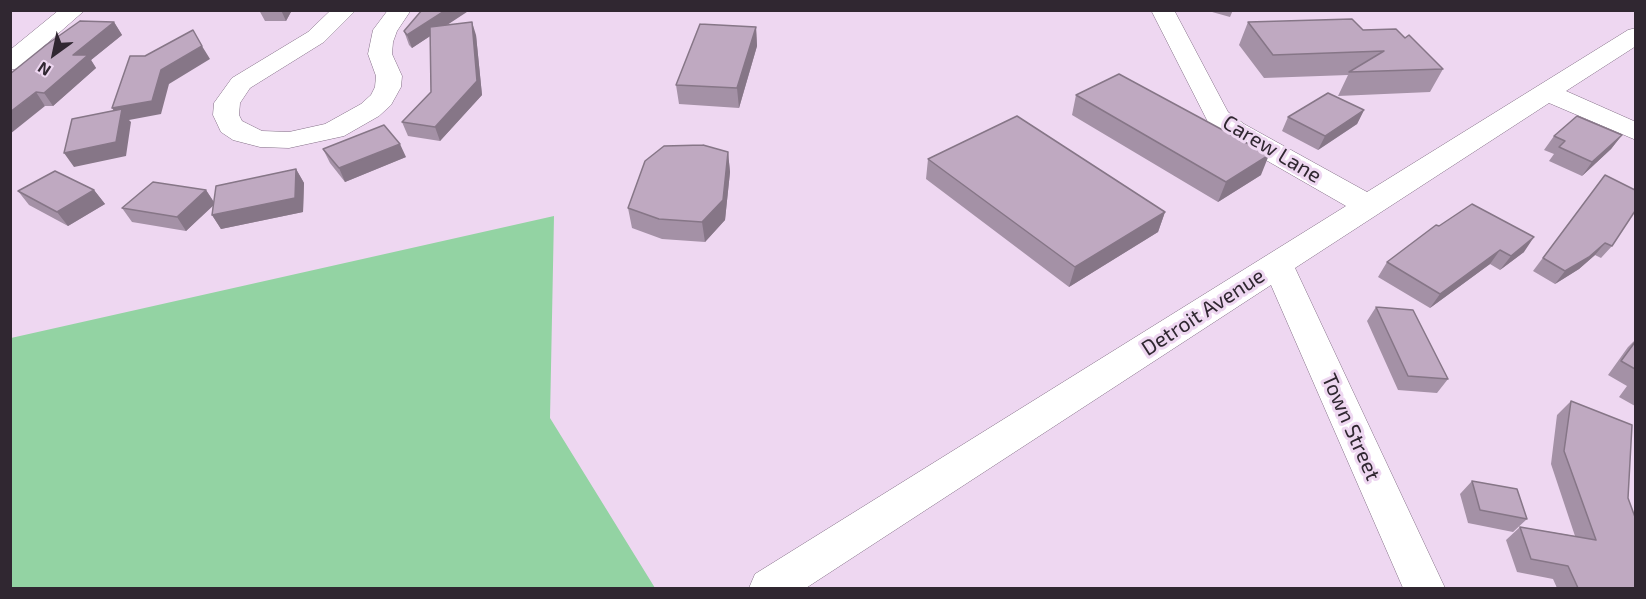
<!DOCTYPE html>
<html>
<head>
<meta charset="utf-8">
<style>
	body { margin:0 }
	#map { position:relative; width:1646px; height:599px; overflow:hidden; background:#eed7f1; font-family:"Exo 2",sans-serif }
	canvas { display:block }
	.frame { position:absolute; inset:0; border:12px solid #302731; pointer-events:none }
	.north { position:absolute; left:24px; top:24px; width:60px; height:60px; -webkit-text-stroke:4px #eed7f1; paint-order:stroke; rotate:213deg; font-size:16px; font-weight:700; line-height:24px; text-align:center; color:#302731 }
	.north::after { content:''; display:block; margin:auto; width:21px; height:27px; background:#302731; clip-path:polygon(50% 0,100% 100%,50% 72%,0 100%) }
</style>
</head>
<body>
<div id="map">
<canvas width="1646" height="599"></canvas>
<div class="frame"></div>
<div class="north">N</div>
</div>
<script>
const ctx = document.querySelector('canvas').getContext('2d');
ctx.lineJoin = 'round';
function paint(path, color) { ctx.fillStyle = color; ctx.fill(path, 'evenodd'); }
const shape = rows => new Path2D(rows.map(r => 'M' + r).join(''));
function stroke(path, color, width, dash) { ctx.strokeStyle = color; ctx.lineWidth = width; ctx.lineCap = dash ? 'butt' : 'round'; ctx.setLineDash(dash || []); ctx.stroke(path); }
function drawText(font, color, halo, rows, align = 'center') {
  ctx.font = font + ' "Exo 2",sans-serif'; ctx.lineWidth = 6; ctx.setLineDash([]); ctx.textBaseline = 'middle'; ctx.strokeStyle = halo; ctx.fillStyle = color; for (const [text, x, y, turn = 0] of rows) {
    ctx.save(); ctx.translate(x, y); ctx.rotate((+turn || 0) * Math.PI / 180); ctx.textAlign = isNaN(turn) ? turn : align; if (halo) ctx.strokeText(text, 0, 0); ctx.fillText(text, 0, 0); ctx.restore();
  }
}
const green = shape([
	[554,216,550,418,655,588,11,588,11,338]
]);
const minor = shape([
	[59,10,85,10,19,68,10,70,10,50,59,10],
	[331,10,356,10,324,42,250,88,240,103,239,115,242,121,262,131,289,132,325,124,361,104,371,95,375,87,376,76,368,54,373,30,388,10,411,10,397,31,393,42,392,54,402,76,401,87,391,105,379,116,344,136,289,148,260,147,233,140,221,132,213,115,214,103,232,78,308,32,331,10],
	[1151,10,1174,10,1228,112,1244,124,1367,192,1628,30,1636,28,1636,46,1566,91,1636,122,1636,140,1549,103,1295,268,1445,588,1403,588,1271,285,806,588,749,588,755,574,1346,206,1224,136,1208,122,1151,10]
]);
const wall = shape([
	[259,10,292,10,286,21,265,21],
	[1205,10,1233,10,1230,17],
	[114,22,122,35,91,60,96,68,53,106,45,106,10,74],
	[1248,22,1363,30,1405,38,1443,69,1430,92,1338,96,1348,75,1264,78,1239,45],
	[448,25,476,35,482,95,440,141,408,136,402,122,431,92,430,36,412,48,409,45,404,31],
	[756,27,757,46,739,108,679,104,676,85],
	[1076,95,1261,175,1218,202,1072,115],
	[1364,110,1357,124,1318,150,1282,131,1288,117],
	[1622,135,1611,149,1582,176,1549,161,1554,154,1544,150,1554,136],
	[323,149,406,157,345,182,330,163],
	[728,152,730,172,725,220,705,242,662,239,632,228,628,208],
	[928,159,1165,212,1158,232,1069,287,926,179],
	[296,169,304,183,303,212,221,229,212,215,213,205,186,231,132,222,122,208,206,190,214,202],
	[1605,175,1612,246,1601,258,1595,255,1579,269,1555,284,1533,271],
	[94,190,105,204,68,226,29,205,18,191],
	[1439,226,1524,252,1500,270,1490,264,1430,308,1378,277,1387,262],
	[1376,307,1448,379,1437,393,1398,390,1367,321],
	[1635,340,1635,406,1619,397,1627,386,1608,375,1628,347],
	[1571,401,1628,498,1635,588,1557,588,1553,579,1517,572,1506,540,1520,527,1575,536,1551,464,1557,415],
	[1472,481,1527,519,1513,532,1468,523,1460,494]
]);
const shadedWall = shape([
	[281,10,292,10,286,21],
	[446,10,470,10,412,48,407,35],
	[114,22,122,35,91,60,96,68,53,106,44,93,73,55],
	[472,22,476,35,482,95,440,141,435,127],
	[756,27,757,46,739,108,737,88],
	[202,46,210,59,169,84,161,114,129,120,131,122,126,156,74,167,64,153,120,120,112,108,161,70],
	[36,92,45,106,10,134,10,112],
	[1364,110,1357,124,1318,150,1325,136],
	[1622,135,1611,149,1582,176,1592,162],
	[400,144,406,157,345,182,339,168],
	[728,152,730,172,725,220,705,242,702,222],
	[1269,155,1261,175,1218,202,1226,182],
	[296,169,304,183,303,212,221,229,212,215],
	[94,190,105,204,68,226,57,212],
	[206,190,215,204,186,231,177,217],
	[1165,212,1158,232,1069,287,1075,267],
	[1534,237,1524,252,1500,270,1511,256],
	[1605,243,1595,255,1579,269,1555,284,1565,271],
	[1500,250,1490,264,1430,308,1440,294]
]);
const building = shape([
	[422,10,446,10,407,35,404,31,422,10],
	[1352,19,1363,30,1396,29,1405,38,1409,35,1443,69,1349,72,1384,51,1273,55,1248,22,1352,19],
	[80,21,114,22,73,55,88,55,44,93,36,92,10,112,10,74,46,45,80,21],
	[472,22,477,81,435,127,402,122,431,92,430,27,472,22],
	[700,24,756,27,737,88,676,85,700,24],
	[193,30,202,46,161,70,152,101,112,108,130,56,145,56,193,30],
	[1119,74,1269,155,1226,182,1076,95,1119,74],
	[1328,93,1364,110,1325,136,1288,117,1328,93],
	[122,109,116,142,64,153,72,119,122,109],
	[1017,116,1165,212,1075,267,928,159,1017,116],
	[1577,116,1622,135,1592,162,1559,147,1565,141,1554,136,1577,116],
	[384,125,400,144,339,168,323,149,384,125],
	[703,145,728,152,723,200,702,222,659,219,628,208,645,161,664,146,703,145],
	[296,169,295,198,212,215,216,186,296,169],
	[55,171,94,190,57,212,18,191,55,171],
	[1605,175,1635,190,1635,211,1612,246,1605,243,1589,257,1565,271,1543,258,1605,175],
	[153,182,206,190,177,217,122,208,153,182],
	[1472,204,1534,237,1511,256,1500,250,1440,294,1387,262,1436,225,1439,226,1472,204],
	[1376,307,1413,310,1448,379,1408,376,1376,307],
	[1635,342,1635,369,1621,361,1635,342],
	[1571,401,1632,425,1628,498,1635,517,1635,588,1578,588,1568,566,1531,559,1520,527,1596,540,1564,451,1571,401],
	[1472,481,1517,489,1527,519,1480,510,1472,481]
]);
const streetNames = [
	["Carew Lane",1272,149,31],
	["Detroit Avenue",1203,312,-33],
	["Town Street",1351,427,66]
];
paint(green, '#93d3a3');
stroke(minor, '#836f86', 1);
paint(minor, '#fff');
paint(wall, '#a491a6');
paint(shadedWall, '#867687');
paint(building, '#bfa9c1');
stroke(building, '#867687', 1.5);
drawText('21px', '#302731', '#eed7f1', streetNames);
</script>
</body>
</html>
